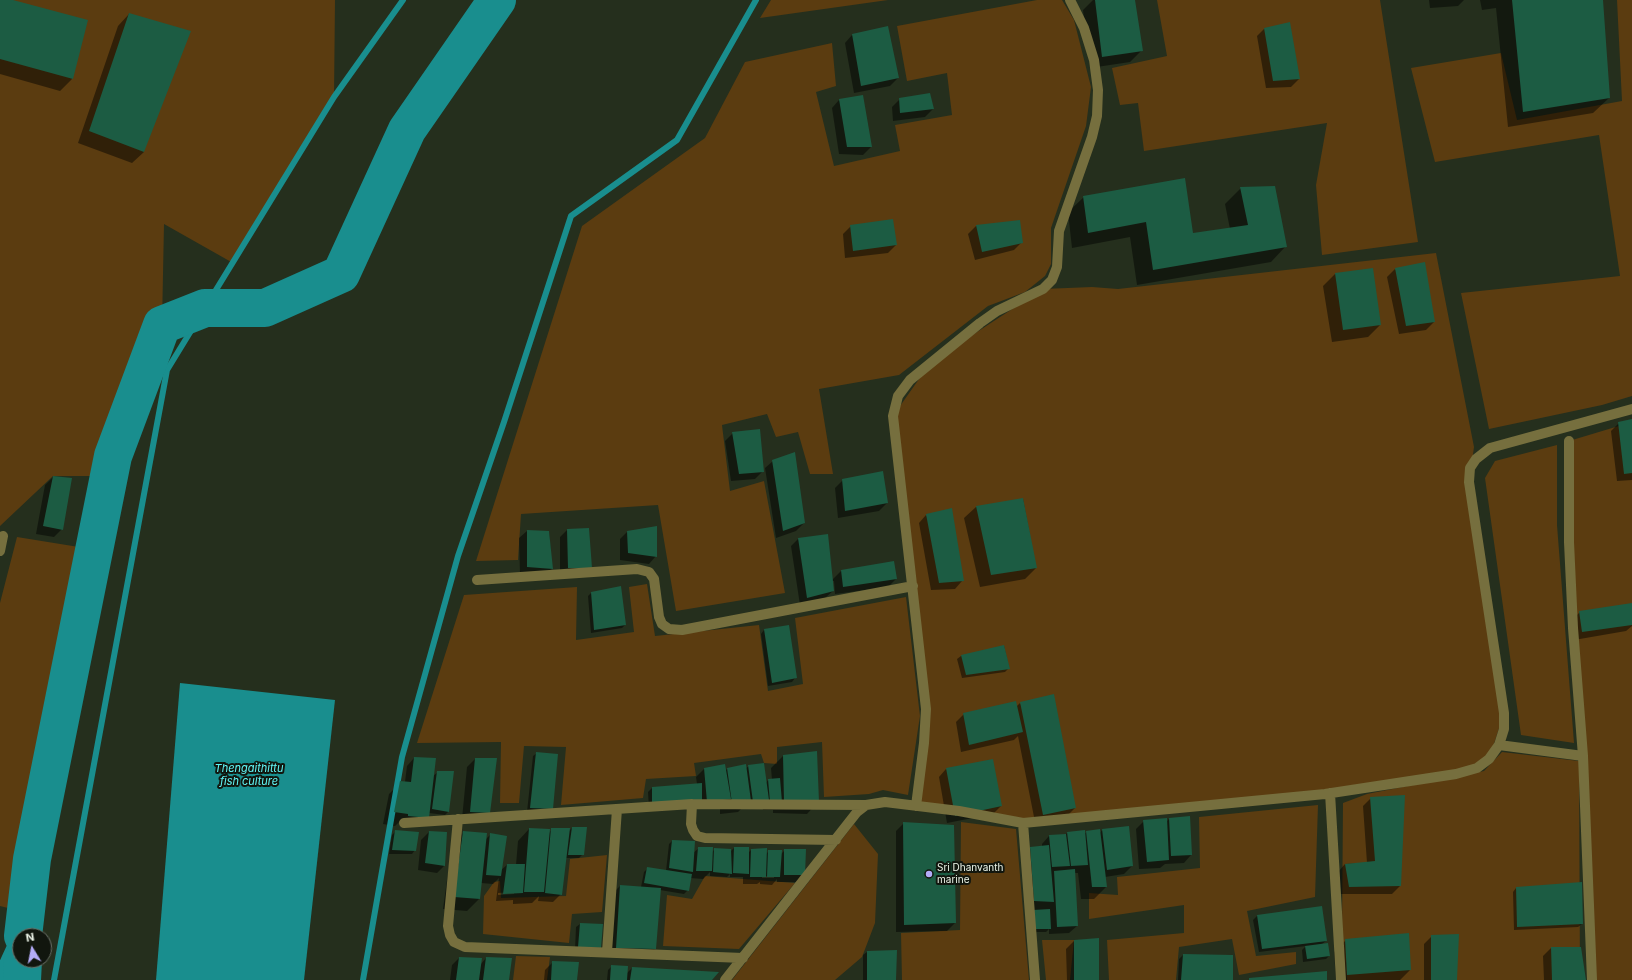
<!DOCTYPE html>
<html>
<head>
<meta charset="utf-8">
<style>
	body { margin:0 }
	#map { position:relative; width:1632px; height:980px; overflow:hidden; background:#252f1d; font-family:Inter,sans-serif }
	canvas { display:block }
	.north { position:absolute; left:12px; top:928px; width:40px; height:40px; box-sizing:border-box; background:#11160e; border:1px solid #696f66; border-radius:50%; rotate:350deg; font-size:11px; font-weight:700; line-height:16px; text-align:center; color:#edf5e9 }
	.north::after { content:''; display:block; margin:auto; width:14px; height:18px; background:#b4acf9; clip-path:polygon(50% 0,100% 100%,50% 72%,0 100%) }
</style>
</head>
<body>
<div id="map">
<canvas width="1632" height="980"></canvas>
<div class="north">N</div>
</div>
<script>
const ctx = document.querySelector('canvas').getContext('2d');
ctx.lineJoin = 'round';
function paint(path, color) { ctx.fillStyle = color; ctx.fill(path, 'evenodd'); }
const shape = rows => new Path2D(rows.map(r => 'M' + r).join(''));
function stroke(path, color, width, dash) { ctx.strokeStyle = color; ctx.lineWidth = width; ctx.lineCap = dash ? 'butt' : 'round'; ctx.setLineDash(dash || []); ctx.stroke(path); }
function drawText(font, color, halo, rows, align = 'center') {
  ctx.font = font + ' Inter,sans-serif'; ctx.lineWidth = 4; ctx.setLineDash([]); ctx.textBaseline = 'middle'; ctx.strokeStyle = halo; ctx.fillStyle = color; for (const [text, x, y, turn = 0] of rows) {
    ctx.save(); ctx.translate(x, y); ctx.rotate((+turn || 0) * Math.PI / 180); ctx.textAlign = isNaN(turn) ? turn : align; if (halo) ctx.strokeText(text, 0, 0); ctx.fillText(text, 0, 0); ctx.restore();
  }
}
const green = shape([
	[0,0,335,0,334,97,233,263,164,224,162,325,96,476,53,476,0,526],
	[771,0,888,0,760,18],
	[1037,0,1062,0,1074,20,1091,87,1086,126,1051,228,1051,264,1045,276,1025,292,988,306,899,375,819,389,833,474,810,474,798,432,776,437,767,414,722,425,730,491,764,481,785,593,676,611,658,505,521,514,518,560,476,561,582,226,705,138,745,62,832,43,836,86,816,92,834,166,900,151,895,125,952,115,947,73,907,81,897,26],
	[1157,0,1380,0,1418,242,1322,255,1316,185,1327,123,1144,151,1138,103,1120,105,1112,68,1167,56],
	[1617,0,1632,0,1632,396,1602,405,1489,429,1461,293,1620,276,1599,135,1435,162,1411,68,1501,53,1517,120,1622,101],
	[1436,253,1474,447,1469,483,1504,713,1489,759,1476,768,1330,793,1023,823,916,806,926,709,893,416,931,362,1043,289,1092,287,1118,289],
	[1632,422,1632,980,1592,980,1569,441],
	[1557,445,1557,525,1574,743,1521,735,1485,478,1495,461],
	[17,537,85,548,16,910,0,906,0,603],
	[647,584,655,636,759,625,768,691,803,684,795,618,906,597,920,716,908,795,883,790,869,794,824,797,822,742,777,747,777,764,764,763,761,754,694,763,696,776,646,779,643,798,561,805,566,747,524,746,519,803,500,803,501,742,417,743,464,595,577,587,576,640,634,632,629,587],
	[1502,752,1579,761,1580,980,1347,980,1342,931,1343,803,1367,794,1484,771],
	[1318,805,1315,897,1247,911,1256,956,1296,952,1296,964,1239,975,1232,939,1179,947,1176,980,1109,980,1107,940,1184,933,1184,905,1089,919,1089,893,1118,895,1117,877,1200,868,1199,817],
	[961,822,1016,829,1029,980,902,980,901,933,960,930],
	[854,824,878,854,875,923,862,957,835,980,732,980],
	[607,855,602,912,572,914,569,943,483,934,484,896,494,882,500,881,501,898,566,896,570,859],
	[705,876,795,883,739,949,663,946,667,895,692,899],
	[1042,940,1074,940,1070,980,1046,980],
	[516,956,550,957,547,980,513,980]
]);
const water = shape([
	[180,683,335,700,304,980,156,980]
]);
const shadow = shape([
	[0,0,9,0,87,21,72,79,60,91,0,74],
	[1093,0,1134,0,1142,50,1130,62,1090,68,1083,10],
	[1429,0,1464,0,1458,6,1430,8],
	[1480,0,1602,0,1609,98,1593,113,1508,127,1496,8,1482,10],
	[129,14,144,152,132,163,78,143,118,26],
	[1265,28,1299,79,1291,87,1266,88,1257,36],
	[852,35,898,78,890,86,854,93,845,43],
	[900,99,933,109,925,117,893,121,892,107],
	[839,100,871,147,863,155,839,154,832,108],
	[1241,188,1286,246,1271,262,1137,285,1130,237,1072,248,1068,212,1084,197,1192,235,1230,229,1225,204],
	[1019,221,1022,242,1014,250,975,260,968,234,976,226],
	[851,226,896,245,888,253,845,258,843,234],
	[1372,269,1380,325,1368,337,1332,342,1323,286,1335,274],
	[1395,269,1434,322,1426,330,1399,334,1387,277],
	[1632,420,1632,480,1617,481,1611,431,1619,423],
	[733,433,763,471,755,479,731,481,725,441],
	[773,461,804,523,796,531,776,538,765,468],
	[53,477,62,529,54,537,36,534,45,485],
	[843,480,887,503,879,511,838,518,835,488],
	[1023,499,1036,568,1025,579,980,587,964,518,976,507],
	[926,515,962,581,955,589,931,590,919,523],
	[567,530,591,567,560,575,560,537],
	[527,531,549,532,552,569,544,577,520,574,519,538],
	[628,531,656,556,649,564,620,560,620,539],
	[798,539,832,580,841,571,896,579,888,587,835,594,834,581,832,581,833,591,825,598,800,605,791,546],
	[591,593,625,625,622,628,591,633,588,596],
	[1632,610,1632,626,1626,631,1574,640,1572,620,1580,612],
	[764,630,795,678,792,682,768,686,761,634],
	[1004,646,1009,668,1005,672,962,678,957,659,961,656],
	[1020,703,1075,808,1067,816,1035,822,1018,736,1014,740,961,752,956,722,964,714,1016,707],
	[537,753,549,812,527,812,533,756],
	[783,756,818,802,807,814,773,813,773,810,763,810,762,803,748,802,738,812,720,814,720,807,700,809,699,804,649,808,648,792,652,788,697,784,696,777,704,769,724,766,725,771,728,768,745,769,749,766,766,783,768,780,772,780,771,768],
	[414,758,433,776,438,772,449,811,445,815,429,813,428,817,401,820,395,826,383,824,389,794,401,782,405,782,407,766],
	[475,759,489,812,462,819,467,767],
	[946,769,1001,806,993,814,947,823,939,777],
	[1371,798,1400,886,1392,894,1341,894,1338,872,1345,864,1367,863,1363,806],
	[1169,819,1191,855,1184,863,1165,864,1160,868,1139,869,1136,829,1144,821,1166,822],
	[904,823,955,923,947,931,896,932,896,831],
	[572,828,583,854,579,858,565,858,561,894,553,902,538,901,539,896,532,903,513,904,513,900,496,901,499,878,493,884,481,883,479,899,467,911,443,909,452,844,464,832,486,839,490,835,501,870,507,865,516,865,518,841,529,829,549,833,552,829,568,832],
	[514,892,514,894,498,895,498,893],
	[1102,830,1132,866,1124,874,1105,877,1106,887,1094,899,1081,899,1078,873,1074,873,1077,926,1069,933,1049,934,1049,929,1046,932,1031,932,1023,855,1031,848,1042,847,1042,844,1049,836,1065,835,1067,833,1084,834,1087,832,1100,833],
	[396,831,415,850,412,854,389,854,392,835],
	[429,832,444,866,437,873,418,870,421,840],
	[672,841,693,853,699,848,712,852,715,849,730,852,734,848,748,853,751,850,766,854,769,851,781,854,785,850,804,875,797,882,777,882,777,879,772,885,760,884,760,882,757,884,743,884,743,877,730,877,730,874,727,877,710,876,710,872,703,879,690,878,688,890,684,894,660,890,655,949,647,957,608,955,612,894,620,886,641,887,644,872,648,868,666,871,669,844],
	[762,876,774,876,774,878,762,878],
	[1516,888,1582,924,1578,927,1514,930,1513,892],
	[1321,907,1326,941,1322,944,1329,956,1326,959,1303,962,1302,950,1306,946,1259,952,1253,920,1257,916],
	[580,924,602,925,575,950,576,927],
	[1432,936,1456,980,1424,980,1424,944],
	[1346,940,1410,970,1400,980,1336,980,1334,952],
	[1074,941,1098,980,1067,980,1066,949],
	[1551,948,1580,948,1585,980,1544,980,1543,956],
	[896,951,895,980,863,980,863,955,867,952],
	[1183,955,1232,980,1178,980,1179,959],
	[459,958,480,965,486,958,508,980,450,980,452,965],
	[553,962,576,980,544,980,545,970],
	[612,966,626,974,632,968,710,980,607,980,608,970]
]);
const stream = shape([
	[54,980,167,370,334,97,403,0],
	[363,980,402,757,458,556,504,422,571,216,677,140,756,0]
]);
const canal = shape([
	[3,980,20,943]
]);
const river = shape([
	[23,936,32,859,113,456,162,325,205,308,265,308,341,274,407,130,497,0],
	[22,980,23,960]
]);
const building = shape([
	[0,0,13,0,88,20,73,79,0,59],
	[1095,0,1135,0,1143,51,1102,57],
	[1512,0,1603,0,1610,98,1523,112],
	[129,13,191,31,144,152,89,131],
	[1290,22,1300,79,1273,81,1264,28],
	[888,26,899,78,861,86,852,34],
	[930,93,934,109,900,113,899,98],
	[863,95,872,147,847,147,839,99],
	[1185,178,1193,233,1248,225,1240,187,1275,186,1287,247,1153,270,1146,222,1088,233,1083,196],
	[893,219,897,245,853,251,850,225],
	[1020,220,1023,243,982,252,976,225],
	[1425,262,1435,322,1406,326,1395,268],
	[1373,268,1381,325,1343,330,1335,273],
	[1632,419,1632,473,1624,474,1618,422],
	[760,429,764,472,739,474,732,432],
	[795,452,805,523,783,531,772,460],
	[883,471,888,503,845,511,842,479],
	[53,476,72,478,63,530,43,526],
	[1023,498,1037,568,991,575,976,506],
	[952,508,964,581,939,583,926,514],
	[657,526,657,557,628,553,627,531],
	[589,528,592,568,568,568,567,529],
	[527,530,549,531,553,569,527,567],
	[828,534,834,591,807,598,798,538],
	[894,561,897,579,843,587,841,570],
	[621,586,626,625,594,630,591,592],
	[1632,603,1632,625,1582,632,1579,611],
	[789,625,797,678,772,683,764,629],
	[1004,645,1010,669,966,675,961,655],
	[1054,694,1076,808,1043,815,1020,702],
	[1016,701,1023,732,969,745,963,713],
	[817,751,819,802,784,802,783,755],
	[536,752,558,754,553,809,530,808],
	[414,757,436,758,429,818,408,816,408,814,394,812,400,781,411,782],
	[475,758,497,758,490,813,470,812],
	[993,759,1002,806,955,816,946,768],
	[764,763,769,800,753,802,748,765],
	[725,764,731,799,707,802,704,768],
	[746,764,751,801,732,803,727,768],
	[437,771,454,771,449,812,432,809],
	[780,778,782,802,770,802,768,779],
	[702,783,702,802,652,805,652,787],
	[1405,795,1401,886,1349,887,1345,864,1375,861,1370,797],
	[1190,816,1192,855,1171,856,1169,818],
	[1167,818,1169,860,1147,862,1143,820],
	[903,822,954,825,956,923,904,925],
	[1129,826,1133,866,1107,870,1102,829],
	[572,827,587,827,584,855,568,855],
	[529,828,550,829,544,892,524,892],
	[551,828,570,828,562,895,545,893],
	[1100,829,1107,887,1092,887,1086,831],
	[395,830,419,832,416,851,392,850],
	[1085,830,1088,865,1071,866,1067,832],
	[429,831,447,832,445,866,425,863],
	[463,831,487,833,480,899,454,897],
	[490,833,507,836,501,876,486,875],
	[1066,834,1070,866,1052,867,1049,835],
	[672,840,695,841,693,872,669,868],
	[1049,845,1054,902,1034,901,1030,847],
	[698,847,713,847,712,871,696,871],
	[734,847,749,847,749,874,733,873],
	[714,848,731,849,732,874,713,872],
	[767,848,766,877,750,877,751,849],
	[784,849,806,849,805,875,784,875],
	[768,850,782,850,780,877,767,877],
	[507,864,525,864,523,893,503,894],
	[647,867,692,874,689,891,644,883],
	[1075,869,1078,926,1057,927,1054,871],
	[1582,882,1583,924,1517,927,1516,887],
	[620,885,661,888,656,949,616,948],
	[1322,906,1327,941,1262,949,1257,915],
	[1050,909,1051,929,1034,929,1033,910],
	[580,923,603,924,601,948,578,947],
	[1409,933,1411,970,1347,975,1345,939],
	[1459,934,1457,980,1431,980,1431,935],
	[1099,938,1099,980,1074,980,1074,940],
	[1328,943,1330,956,1307,959,1305,946],
	[1551,947,1581,947,1586,980,1552,980],
	[897,950,896,980,867,980,867,951],
	[1183,954,1233,955,1233,980,1181,980],
	[459,957,482,958,479,980,456,980],
	[486,957,512,958,509,980,483,980],
	[552,961,579,962,577,980,551,980],
	[611,965,628,966,627,980,610,980],
	[632,967,719,972,712,980,630,980],
	[1327,971,1327,980,1249,980,1249,978]
]);
const minor = shape([
	[1569,441,1569,542,1573,628,1583,756,1592,980],
	[0,551,3,536],
	[477,580,637,569,649,572,654,579,659,617,662,624,669,629,682,630,913,586],
	[1499,745,1583,756],
	[1330,793,1341,980],
	[692,804,691,824,693,830,697,836,705,838,836,840],
	[916,806,924,743,926,709,893,416,898,396,910,380,980,323,997,311,1043,289,1052,280,1057,267,1059,231,1092,137,1097,116,1098,90,1094,60,1084,28,1070,0],
	[458,819,448,926,450,935,454,942,465,947,743,958],
	[404,823,692,804,866,805],
	[1023,823,1035,980],
	[607,952,617,809],
	[725,980,857,812,866,805,885,802,959,811,1023,823,1325,794,1456,774,1477,768,1489,759,1499,745,1504,729,1504,713,1469,482,1470,468,1476,459,1490,448,1632,409]
]);
const markers = [
	[929,874,4,"#b4acf9"]
];
const poiNames = [
	["Sri Dhanvanth",937,868],
	["marine",937,880]
];
const waterNames = [
	["Thengaithittu",249,769],
	["fish culture",249,782]
];
paint(green, '#5b3c10');
paint(water, '#198e8e');
paint(shadow, '#0007');
stroke(stream, '#198e8e', 6);
stroke(canal, '#198e8e', 22);
stroke(river, '#198e8e', 38);
paint(building, '#1c5c43');
stroke(minor, '#766f3e', 10);
for (const [x, y, r, color] of markers) { const dot = new Path2D(); dot.arc(x, y, r, 0, 2 * Math.PI); ctx.fillStyle = color; ctx.fill(dot); stroke(dot, '#11160e', 1.5); }
drawText('10px', '#edf5e9', '#11160e', poiNames, 'left');
drawText('italic 11px', '#62f7f7', '#11160e', waterNames);
</script>
</body>
</html>
